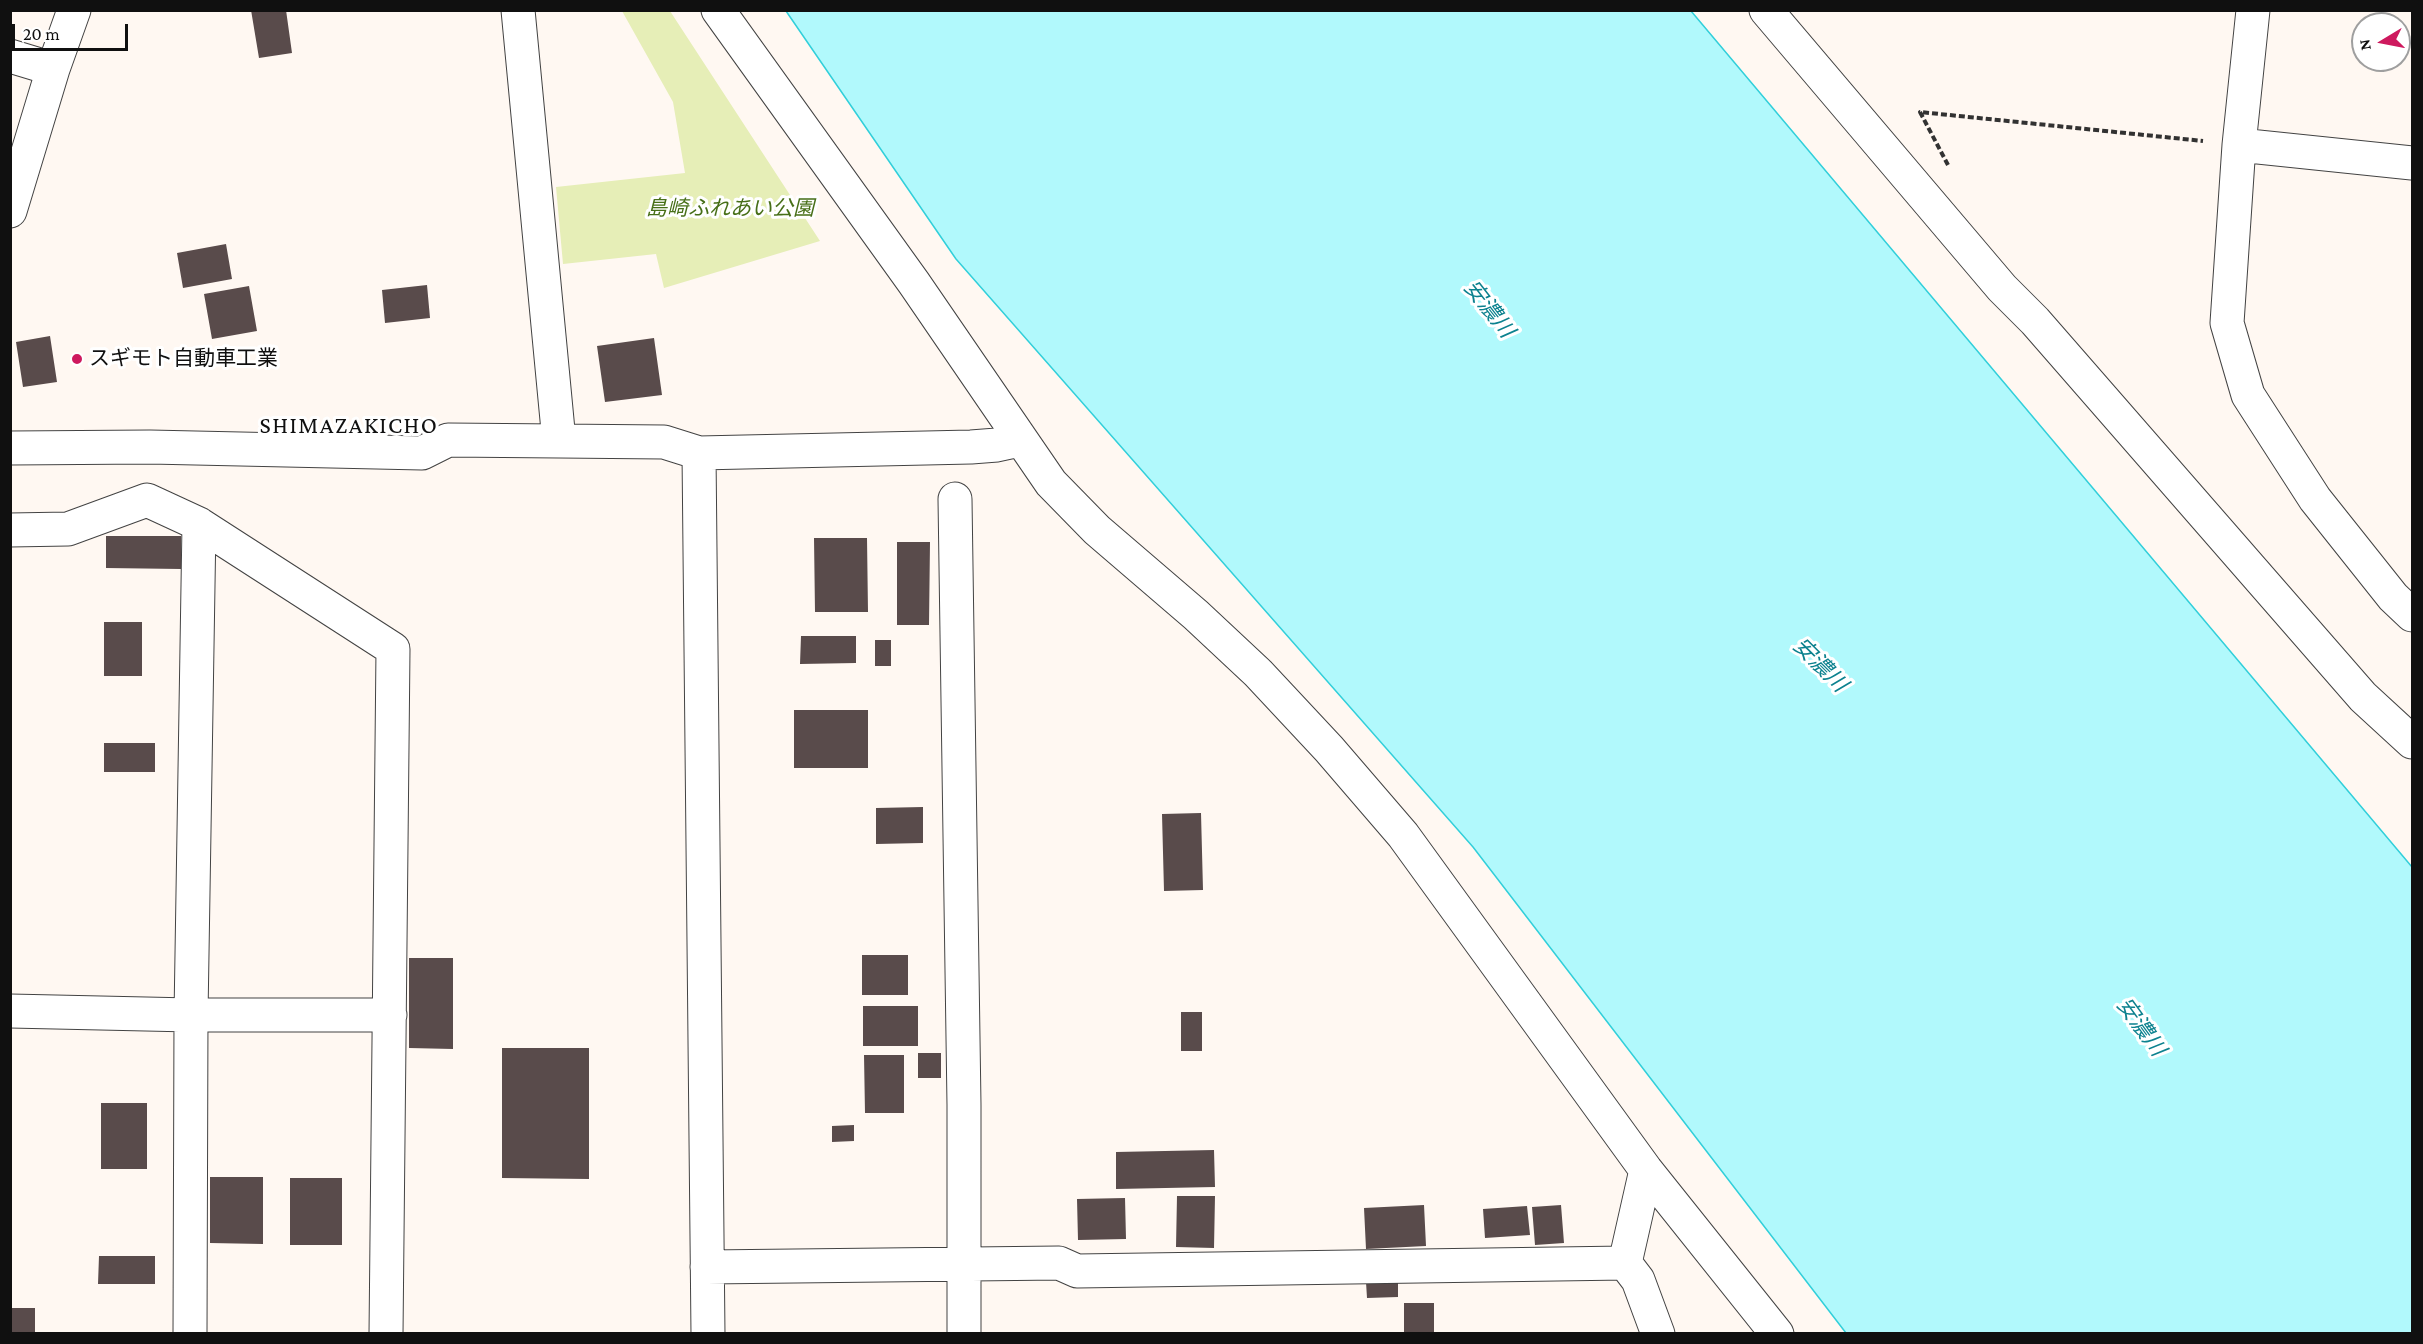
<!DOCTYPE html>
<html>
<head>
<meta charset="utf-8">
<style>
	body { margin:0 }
	#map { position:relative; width:2423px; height:1344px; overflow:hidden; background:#fff8f2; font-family:"Crimson Pro",serif }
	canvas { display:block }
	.frame { position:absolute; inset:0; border:12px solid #101010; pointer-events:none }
	.north { position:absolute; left:2351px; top:12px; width:60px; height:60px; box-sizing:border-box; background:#fff; border:2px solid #9f9f9f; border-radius:50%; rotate:260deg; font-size:16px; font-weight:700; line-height:24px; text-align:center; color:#101010 }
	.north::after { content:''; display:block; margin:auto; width:21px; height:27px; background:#ce195e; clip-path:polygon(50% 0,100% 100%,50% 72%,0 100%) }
	.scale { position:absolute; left:12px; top:24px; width:116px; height:27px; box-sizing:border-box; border:3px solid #101010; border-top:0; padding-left:8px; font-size:18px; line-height:21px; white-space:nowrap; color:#101010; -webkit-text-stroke:4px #fff; paint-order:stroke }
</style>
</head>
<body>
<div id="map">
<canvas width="2423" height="1344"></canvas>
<div class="frame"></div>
<div class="north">N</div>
<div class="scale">20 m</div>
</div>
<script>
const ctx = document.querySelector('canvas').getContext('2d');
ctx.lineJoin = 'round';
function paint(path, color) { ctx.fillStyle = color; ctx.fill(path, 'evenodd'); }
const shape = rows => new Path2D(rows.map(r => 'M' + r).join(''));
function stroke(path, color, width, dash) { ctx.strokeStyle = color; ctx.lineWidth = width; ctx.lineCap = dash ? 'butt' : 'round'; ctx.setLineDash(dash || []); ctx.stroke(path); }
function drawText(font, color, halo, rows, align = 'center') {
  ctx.font = font + ' "Crimson Pro","Noto Sans JP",serif'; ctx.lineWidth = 6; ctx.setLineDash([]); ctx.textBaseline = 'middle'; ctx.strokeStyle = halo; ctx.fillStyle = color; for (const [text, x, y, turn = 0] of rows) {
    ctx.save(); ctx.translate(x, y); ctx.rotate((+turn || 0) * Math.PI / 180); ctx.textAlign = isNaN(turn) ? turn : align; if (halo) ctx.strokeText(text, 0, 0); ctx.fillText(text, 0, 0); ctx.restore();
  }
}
const green = shape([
	[622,11,670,11,820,241,664,288,656,254,563,264,556,187,685,173,673,102]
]);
const water = shape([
	[786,11,1691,11,2412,867,2412,1333,1846,1333,1473,847,956,259,786,11]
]);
const building = shape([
	[251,10,286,10,292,53,259,58],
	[226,244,232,279,183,288,177,253],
	[427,285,430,318,385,323,382,290],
	[249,286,257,331,212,339,204,294],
	[50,336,57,382,23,387,16,342],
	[654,338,662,395,605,402,597,346],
	[106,536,181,536,181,569,106,568],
	[814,538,867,538,868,612,815,612],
	[897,542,930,542,929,625,897,625],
	[104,622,142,622,142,676,104,676],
	[801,636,856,636,856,663,800,664],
	[875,640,891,640,891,666,875,666],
	[794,710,868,710,868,768,794,768],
	[104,743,155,743,155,772,104,772],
	[923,807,923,843,876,844,876,808],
	[1201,813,1203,890,1164,891,1162,814],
	[862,955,908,955,908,995,862,995],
	[409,958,453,958,453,1049,409,1048],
	[863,1006,918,1006,918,1046,863,1046],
	[1181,1012,1202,1012,1202,1051,1181,1051],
	[502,1048,589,1048,589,1179,502,1178],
	[918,1053,941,1053,941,1078,918,1078],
	[864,1055,904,1055,904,1113,865,1113],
	[101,1103,147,1103,147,1169,101,1169],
	[854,1125,854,1141,832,1142,832,1126],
	[1214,1150,1215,1187,1116,1189,1116,1152],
	[210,1177,263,1177,263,1244,210,1243],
	[290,1178,342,1178,342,1245,290,1245],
	[1177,1196,1215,1196,1214,1248,1176,1247],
	[1125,1198,1126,1239,1078,1240,1077,1199],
	[1424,1205,1426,1246,1366,1249,1364,1208],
	[1561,1205,1564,1243,1535,1245,1532,1207],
	[1527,1206,1530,1235,1485,1238,1483,1209],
	[99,1256,155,1256,155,1284,98,1284],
	[1398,1281,1398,1297,1367,1298,1366,1282],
	[1404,1303,1434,1303,1434,1334,1404,1334],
	[10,1308,35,1308,35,1334,10,1334]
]);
const path = shape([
	[1948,165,1920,112,2203,141]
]);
const minor = shape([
	[518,10,559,441],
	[718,10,914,283,1051,483,1097,530,1196,615,1258,673,1329,749,1403,835,1646,1170,1777,1334],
	[1766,10,2002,288,2035,321,2363,697,2412,742],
	[2253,10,2239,145,2227,323,2248,395,2315,499,2393,597,2412,615],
	[10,56,53,69],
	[2239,145,2412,163],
	[10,211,53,69,74,10],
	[10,448,150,447,422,453,448,440,559,441,664,442,699,453,971,447,997,445,1020,440],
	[699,453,708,1334],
	[955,499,964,1105,964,1334],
	[10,530,68,529,147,500,199,524,393,649,386,1334],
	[10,1011,191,1015,390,1015],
	[1625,1263,1646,1170],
	[1625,1263,1638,1280,1658,1334],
	[707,1267,1059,1263,1077,1271,1625,1263],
	[190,1334,191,1015,199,524]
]);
const markers = [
	[77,359,6,"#ce195e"]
];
const parkNames = [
	["島崎ふれあい公園",730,209]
];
const poiNames = [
	["スギモト自動車工業",89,359]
];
const waterNames = [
	["安濃川",1489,309,52],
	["安濃川",1820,665,45],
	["安濃川",2141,1027,54]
];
const quarterNames = [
	["SHIMAZAKICHO",349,426]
];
paint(green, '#e6eeb7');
paint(water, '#b1f9fc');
stroke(water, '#31cfda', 1.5);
paint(building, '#594b4b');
stroke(minor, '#434343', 35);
stroke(path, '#323232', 4, [6, 3]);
stroke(minor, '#fff', 33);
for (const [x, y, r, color] of markers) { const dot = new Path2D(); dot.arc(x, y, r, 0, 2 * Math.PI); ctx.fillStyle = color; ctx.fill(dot); stroke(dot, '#fff', 2); }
drawText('italic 21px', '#476f18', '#fff', parkNames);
drawText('21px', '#101010', '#fff', poiNames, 'left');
drawText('italic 22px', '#0c828f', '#fff', waterNames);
ctx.letterSpacing = '1.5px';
drawText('24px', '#101010', '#fff', quarterNames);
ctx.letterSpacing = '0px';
</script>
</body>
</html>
